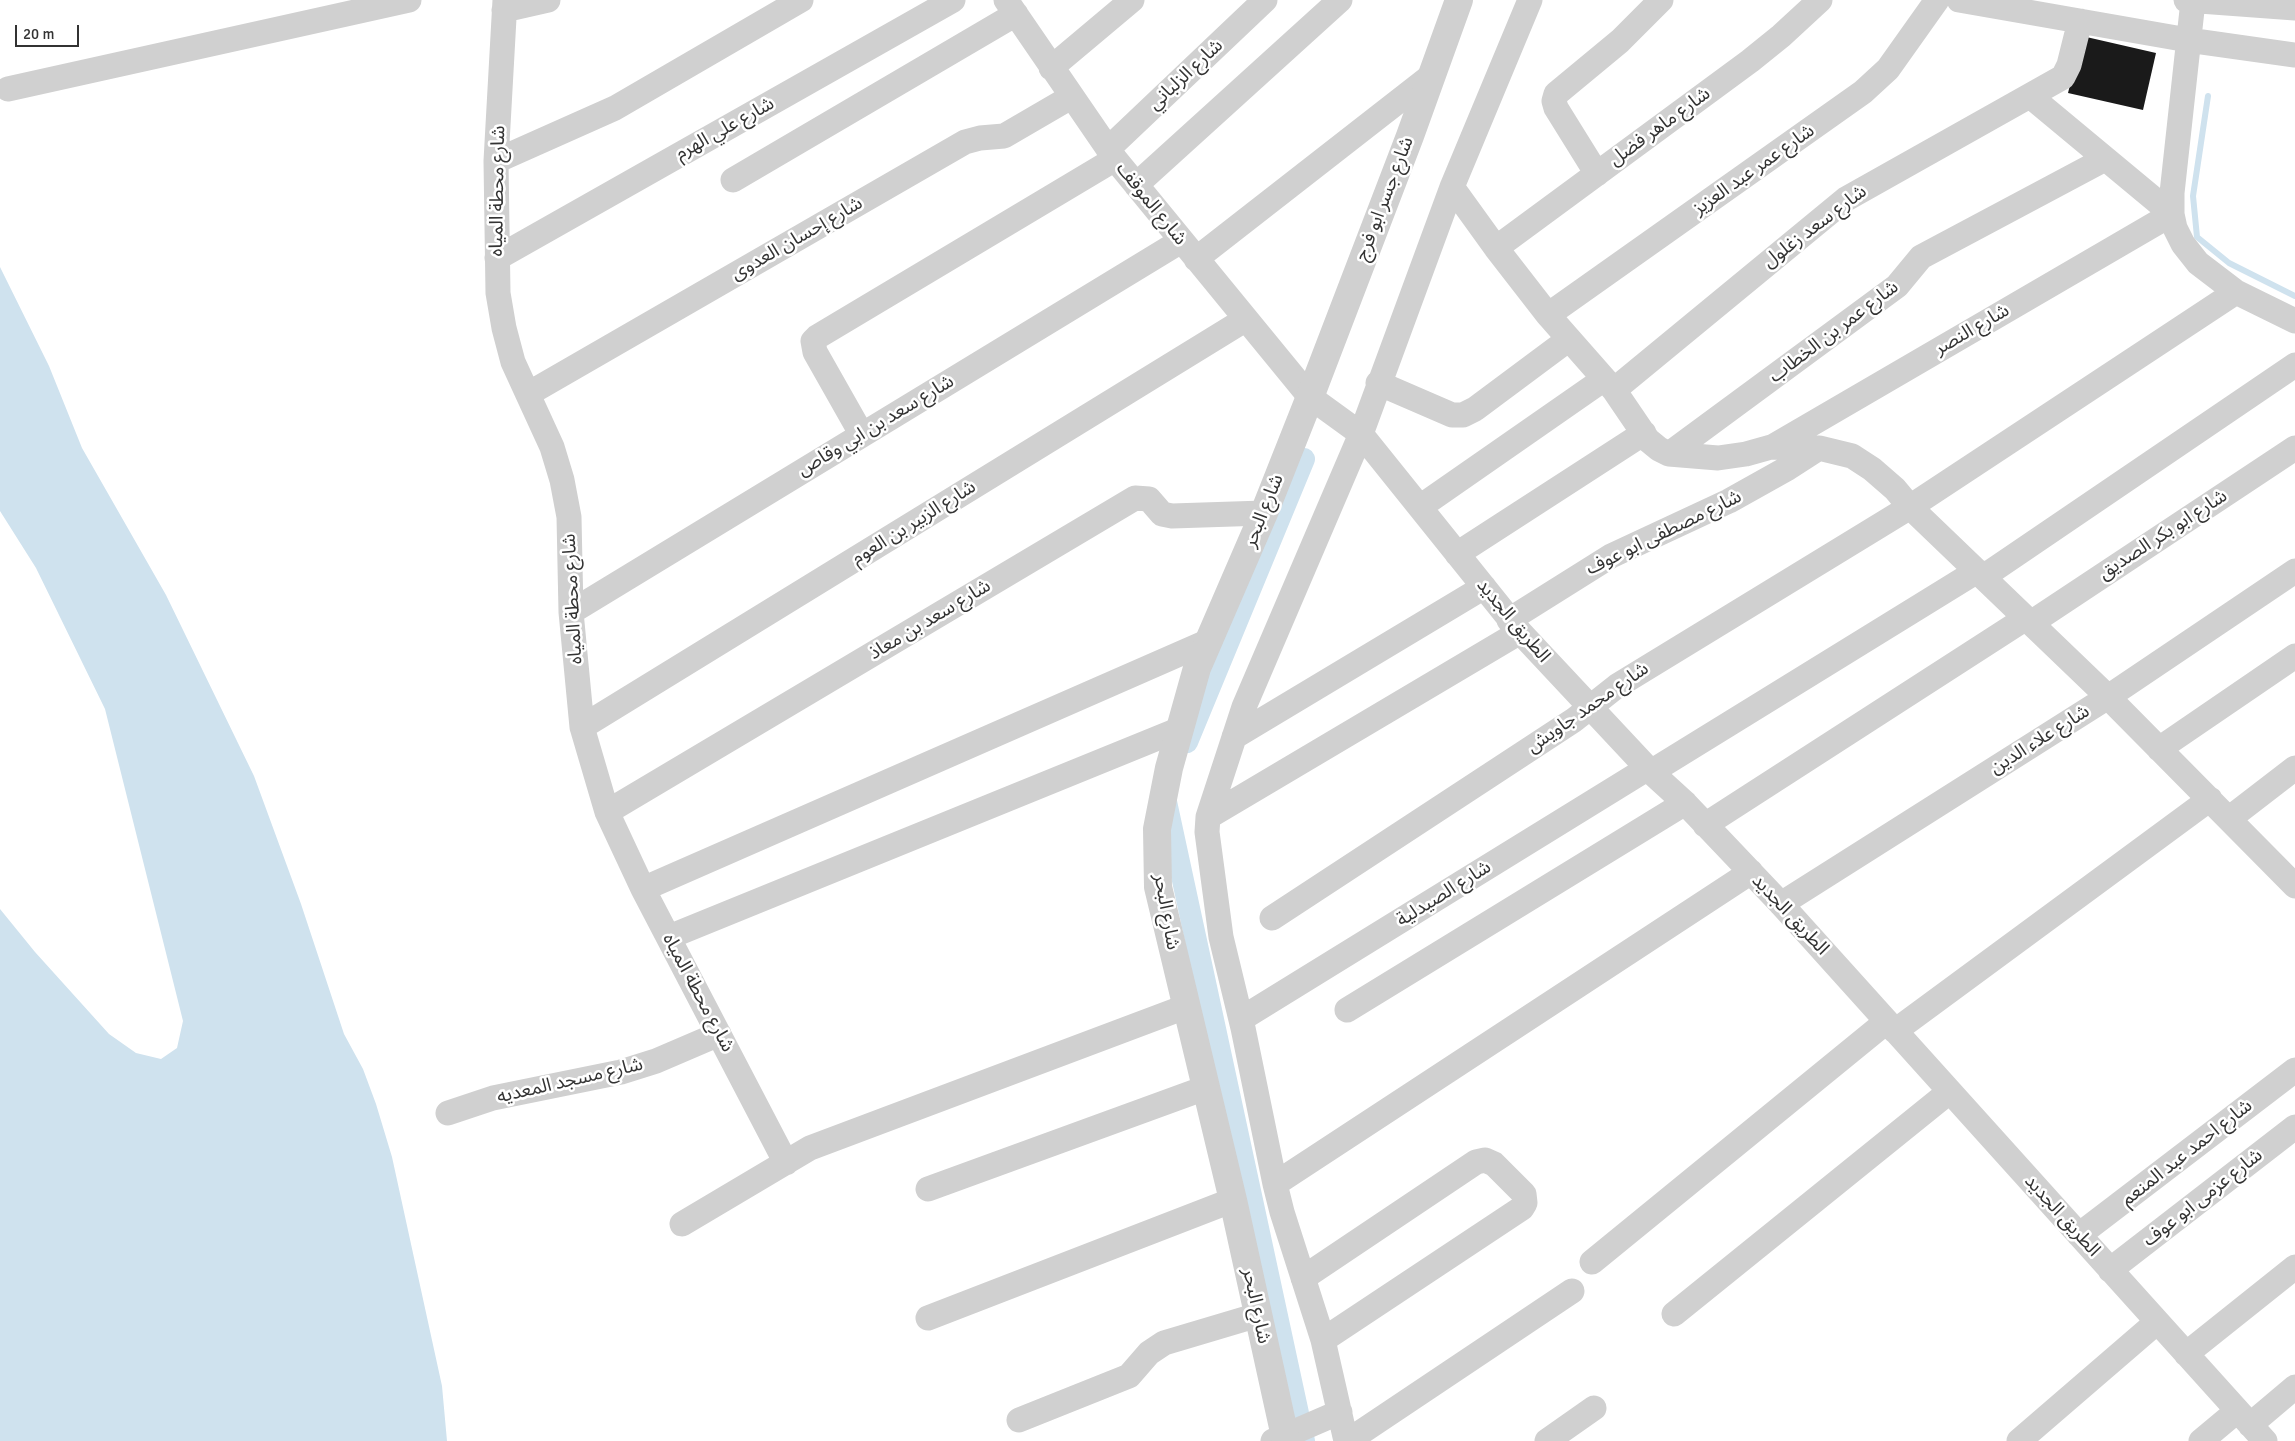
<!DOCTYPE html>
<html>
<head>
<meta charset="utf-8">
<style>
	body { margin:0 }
	#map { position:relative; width:2295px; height:1441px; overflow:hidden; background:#fff; font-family:Signika,sans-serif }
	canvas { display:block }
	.scale { position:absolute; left:15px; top:25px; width:64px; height:22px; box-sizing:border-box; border:2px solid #333; border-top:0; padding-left:6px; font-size:15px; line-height:18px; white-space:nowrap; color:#333; -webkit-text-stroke:4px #fff; paint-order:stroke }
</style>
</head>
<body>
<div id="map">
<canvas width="2295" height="1441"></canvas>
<div class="scale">20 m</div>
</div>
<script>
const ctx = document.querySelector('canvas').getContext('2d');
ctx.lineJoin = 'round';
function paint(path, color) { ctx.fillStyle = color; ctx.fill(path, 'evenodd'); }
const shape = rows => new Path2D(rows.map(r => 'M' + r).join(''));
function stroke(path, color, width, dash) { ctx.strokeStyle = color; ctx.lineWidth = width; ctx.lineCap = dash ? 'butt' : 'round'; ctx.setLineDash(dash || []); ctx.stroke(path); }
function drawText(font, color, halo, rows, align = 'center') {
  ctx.font = font + ' Signika,"Noto Sans Arabic",sans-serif'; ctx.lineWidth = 5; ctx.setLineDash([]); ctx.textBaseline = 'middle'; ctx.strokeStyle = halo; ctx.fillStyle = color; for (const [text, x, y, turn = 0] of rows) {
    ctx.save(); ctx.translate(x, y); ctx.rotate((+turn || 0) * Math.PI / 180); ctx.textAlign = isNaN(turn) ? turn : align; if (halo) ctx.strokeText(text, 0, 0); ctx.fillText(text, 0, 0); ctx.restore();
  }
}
const water = shape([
	[0,267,49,366,82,448,166,595,254,776,301,904,344,1034,363,1069,376,1104,392,1157,442,1386,447,1441,0,1441,0,909,35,952,109,1034,136,1053,161,1059,177,1048,183,1021,105,709,36,568,0,511]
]);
const stream = shape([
	[2208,96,2193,196,2197,237,2229,263,2295,296]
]);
const canal = shape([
	[1187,742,1304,459],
	[1165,797,1304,1441]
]);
const building = shape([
	[2082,36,2156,53,2143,110,2068,93]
]);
const minor = shape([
	[505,0,496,161,498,293,504,328,513,362,552,447,562,480,569,517,571,612,582,727,607,812,643,889,786,1163],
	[1006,0,1115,159,1310,397,1361,434,1520,632,1651,772,1685,803,1781,904,2265,1441],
	[1959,0,2188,40,2295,55],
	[2186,0,2295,8],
	[2193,1,2172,193,2172,214,2175,228,2183,244,2198,263,2236,292,2295,321],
	[504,10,548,0],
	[1051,68,1132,0],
	[8,89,409,0],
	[1108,149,1265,0],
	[496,161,615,108,801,0],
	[1597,174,1556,108,1554,101,1556,94,1620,41,1661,0],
	[733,180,1016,14],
	[1136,185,1340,0],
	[1452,187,1496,248,1548,315,1614,390,1648,440,1659,449,1669,454,1718,458,1746,454,1771,447,1819,448,1852,456,1872,469,1895,489,1910,507,2108,697,2295,886],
	[1496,248,1750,61,1781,36,1820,0],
	[497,258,953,0],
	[1196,259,1432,75],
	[1548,315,1863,92,1888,69,1937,0],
	[1378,383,1452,415,1463,415,1475,409,1569,339],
	[1614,390,1846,199,2063,77,2069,65,2080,21],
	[528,394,965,142,980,138,1004,136,1071,97],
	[862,435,815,352,813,341,817,337,1115,159],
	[1772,447,2172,214,2030,96],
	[1669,454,1897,286,1921,257,2105,159],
	[1420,507,1604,379],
	[1457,554,1644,433],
	[1983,577,2295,365],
	[571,612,1181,241],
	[1509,620,1611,556,1729,501,1788,468,1819,448],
	[2031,623,2295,448],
	[582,727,1246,319],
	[1234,737,1484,587],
	[2159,749,2295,656],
	[1651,772,1977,571],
	[607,812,1135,498,1149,499,1162,514,1172,516,1264,513],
	[1208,817,1520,632],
	[2230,818,2295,768],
	[1705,825,2026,618],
	[643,889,1209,641],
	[1781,904,2108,697,2295,571],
	[1272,918,1574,720,1617,686,1910,507,2236,292],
	[669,937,1180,729],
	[1347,1010,1685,803],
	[1241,1019,1648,768],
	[1895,1031,2210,799],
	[448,1113,493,1098,621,1072,656,1061,719,1034],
	[1275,1184,1751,872],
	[928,1189,1205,1088],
	[682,1224,810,1148,1185,1007],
	[2079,1235,2295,1070],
	[1592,1262,1886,1022],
	[2110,1270,2295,1127],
	[1303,1278,1476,1162,1485,1160,1494,1164,1524,1194,1525,1203,1522,1208,1323,1340],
	[1674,1314,1949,1092],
	[928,1318,1233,1200],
	[2186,1354,2295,1267],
	[1019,1420,1129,1376,1149,1353,1164,1343,1258,1315],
	[2250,1425,2295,1387],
	[1273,1441,1340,1412],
	[1346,1441,1323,1340,1282,1212,1275,1184,1243,1028,1221,937,1207,832,1208,817,1244,707,1361,434,1452,187,1530,0],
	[1348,1441,1572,1291],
	[1547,1441,1594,1408],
	[2019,1441,2157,1322],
	[2201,1441,2237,1411]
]);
const tertiary = shape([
	[1286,1441,1233,1200,1158,887,1157,829,1169,768,1197,668,1264,513,1310,397,1410,136,1459,0]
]);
const streetNames = [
	["شارع الزلباني",1186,75,-43],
	["شارع ماهر فضل",1660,127,-36],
	["شارع علي الهرم",725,129,-29],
	["شارع عمر عبد العزيز",1754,170,-35],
	["شارع محطة المياه",498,191,-89],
	["شارع جسر ابو فرج",1385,199,-69],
	["شارع الموقف",1151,204,51],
	["شارع سعد زغلول",1815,227,-37],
	["شارع إحسان العدوى",797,239,-30],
	["شارع النصر",1972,330,-30],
	["شارع عمر بن الخطاب",1834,332,-37],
	["شارع سعد بن ابي وقاص",876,426,-31],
	["شارع البحر",1264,511,-68],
	["شارع الزبير بن العوم",914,523,-32],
	["شارع مصطفى ابو عوف",1664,533,-26],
	["شارع ابو بكر الصديق",2163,535,-33],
	["شارع محطة المياه",573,599,-93],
	["شارع سعد بن معاذ",930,620,-31],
	["الطريق الجديد",1513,621,50],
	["شارع محمد جاويش",1588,708,-35],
	["شارع علاء الدين",2040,740,-32],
	["شارع الصيدلية",1444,894,-32],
	["شارع البحر",1166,912,80],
	["الطريق الجديد",1790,915,47],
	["شارع محطة المياه",698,993,62],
	["شارع مسجد المعديه",570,1081,-13],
	["شارع احمد عبد المنعم",2187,1153,-38],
	["شارع عزمى ابو عوف",2203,1198,-38],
	["الطريق الجديد",2062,1216,48],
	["شارع البحر",1256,1306,78]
];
paint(water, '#cfe2ee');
stroke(stream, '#cfe2ee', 6);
stroke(canal, '#cfe2ee', 22);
paint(building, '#1a1a1a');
stroke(minor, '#d0d0d0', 25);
stroke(tertiary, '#d0d0d0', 28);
drawText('19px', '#333', '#fff', streetNames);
</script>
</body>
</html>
